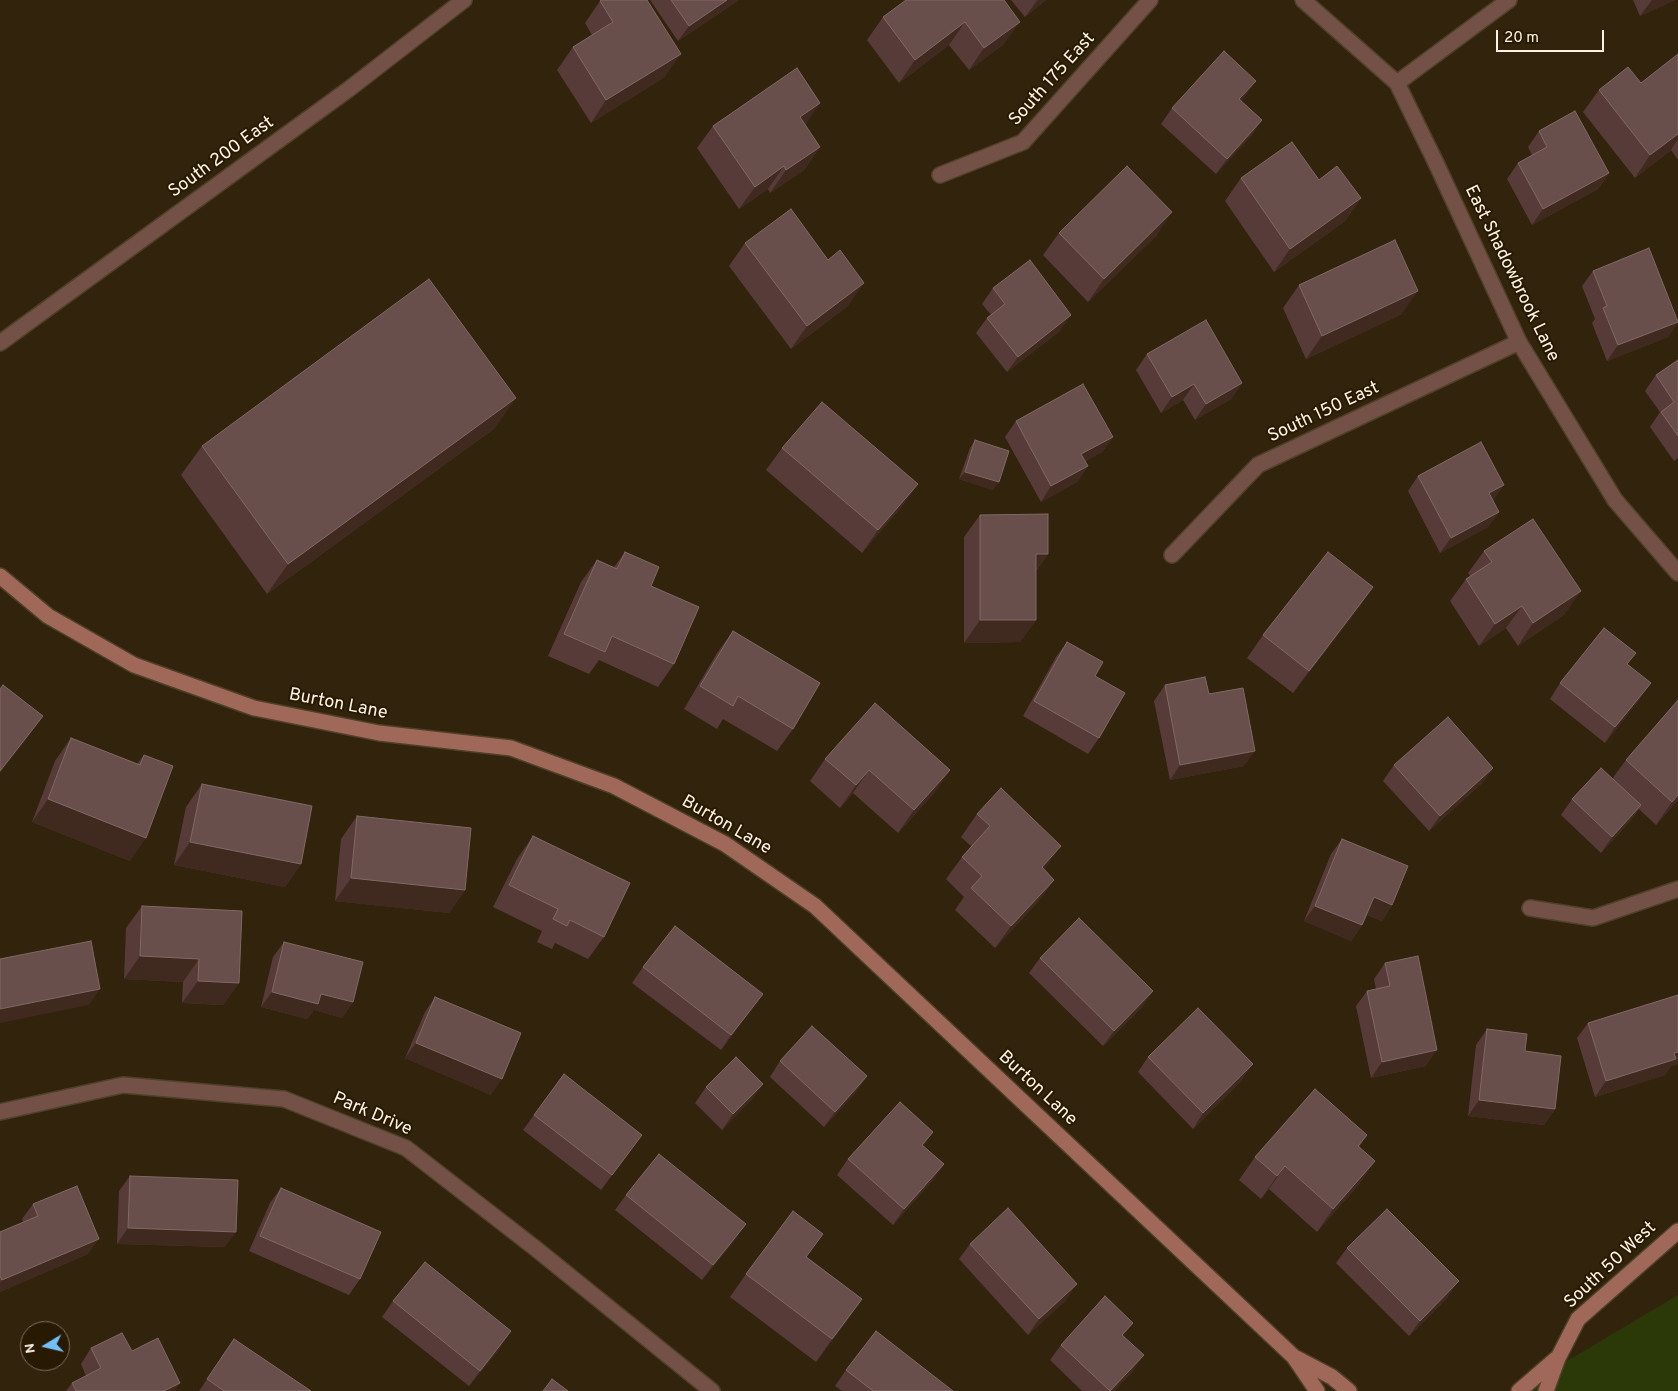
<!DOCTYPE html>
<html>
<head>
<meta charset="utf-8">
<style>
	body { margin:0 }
	#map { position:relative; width:1678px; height:1391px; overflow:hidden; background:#32230c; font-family:Overpass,sans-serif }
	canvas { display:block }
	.north { position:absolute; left:20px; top:1321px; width:50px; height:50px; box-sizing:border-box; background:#281903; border:1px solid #7e705d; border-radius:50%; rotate:261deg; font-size:14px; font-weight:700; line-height:20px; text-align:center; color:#fef3e5 }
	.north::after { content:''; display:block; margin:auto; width:18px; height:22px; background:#74c0f6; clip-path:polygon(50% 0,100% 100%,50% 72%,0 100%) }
	.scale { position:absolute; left:1496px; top:30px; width:108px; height:22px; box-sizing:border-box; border:2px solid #fef3e5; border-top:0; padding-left:6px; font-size:15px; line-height:18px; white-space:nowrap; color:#fef3e5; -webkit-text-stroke:4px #281903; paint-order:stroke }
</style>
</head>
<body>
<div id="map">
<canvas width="1678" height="1391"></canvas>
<div class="north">N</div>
<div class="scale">20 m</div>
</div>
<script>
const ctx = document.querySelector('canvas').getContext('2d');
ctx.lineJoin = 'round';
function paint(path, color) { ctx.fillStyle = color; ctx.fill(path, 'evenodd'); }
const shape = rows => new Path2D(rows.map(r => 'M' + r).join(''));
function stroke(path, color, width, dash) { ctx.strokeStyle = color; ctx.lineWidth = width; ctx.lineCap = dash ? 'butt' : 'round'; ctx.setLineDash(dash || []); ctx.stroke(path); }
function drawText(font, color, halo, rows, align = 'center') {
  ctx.font = font + ' Overpass,sans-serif'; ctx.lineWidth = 4; ctx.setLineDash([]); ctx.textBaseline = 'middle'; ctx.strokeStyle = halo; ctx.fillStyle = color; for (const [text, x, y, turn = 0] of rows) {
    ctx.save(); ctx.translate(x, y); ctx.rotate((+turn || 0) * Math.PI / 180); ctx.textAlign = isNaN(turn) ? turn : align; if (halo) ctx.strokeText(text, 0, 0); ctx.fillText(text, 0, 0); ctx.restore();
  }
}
const green = shape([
	[1678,1295,1678,1391,1528,1391,1540,1377]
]);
const street = shape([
	[1303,0,1397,83,1436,163,1519,342,1615,500,1678,573],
	[1397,83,1509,0],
	[940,175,1023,142,1150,0],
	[0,343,349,89,464,0],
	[1172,555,1258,465,1519,342],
	[1530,908,1593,918,1678,889],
	[0,1112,123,1085,284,1099,406,1148,535,1248,712,1391]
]);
const secondary = shape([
	[0,576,48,616,134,665,254,708,379,733,511,748,614,786,725,844,815,906,1294,1357,1317,1391],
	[1296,1358,1332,1377,1349,1391],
	[1519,1391,1556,1359],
	[1546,1391,1558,1358,1578,1319,1678,1231]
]);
const wall = shape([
	[650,0,739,0,678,41],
	[1004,0,1004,44,969,70,949,45,899,83,867,40,883,17],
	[1011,0,1046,0,1025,17],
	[1633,0,1675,0,1640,16],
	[600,1,665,77,591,123,557,70,573,47,592,35,585,23],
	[1678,54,1678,160,1671,150,1635,178,1583,112,1599,90,1641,83],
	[1245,97,1241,101,1262,120,1251,136,1216,174,1161,124,1172,108],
	[820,103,805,125,820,147,804,170,770,193,768,189,739,209,697,148,713,126],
	[1539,131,1609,173,1598,189,1532,225,1507,179,1518,163,1532,155,1528,147],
	[1241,178,1319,180,1361,198,1345,221,1274,272,1225,201],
	[1059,233,1157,235,1088,302,1043,255],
	[745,243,848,306,791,349,729,266],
	[1593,271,1678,320,1678,322,1668,337,1607,361,1592,323,1595,319,1582,286],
	[1299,285,1402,314,1306,359,1283,308],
	[993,288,1060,331,1007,372,976,333,987,318,991,315,982,304],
	[1147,354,1242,383,1231,399,1195,420,1183,400,1161,413,1136,370],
	[1678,360,1678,458,1674,461,1650,427,1660,412,1645,391,1656,375],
	[1016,421,1113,437,1102,452,1085,461,1088,466,1077,482,1041,502,1005,437],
	[495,428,267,594,181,475,202,446],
	[975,440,993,490,959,479,970,448],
	[782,448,918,484,902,506,862,553,766,470],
	[1418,476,1499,512,1488,527,1440,553,1408,491],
	[980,515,1048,554,1036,571,1036,620,1020,642,964,643,964,537],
	[1484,551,1565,614,1518,646,1506,628,1479,646,1450,601,1466,579,1470,576,1468,573],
	[625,552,651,586,674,664,658,687,599,660,589,674,548,656,581,582,597,560,614,567],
	[1373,587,1357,610,1293,693,1247,658,1263,635],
	[733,631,793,729,777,751,723,719,717,729,684,709,717,653],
	[1067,642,1095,676,1099,738,1088,754,1023,716,1056,657],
	[1628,665,1640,699,1605,743,1550,699,1560,683],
	[1165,685,1209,694,1244,766,1170,780,1154,701],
	[71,738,137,764,144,755,130,861,32,822,55,761],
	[825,759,950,770,934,793,898,833,853,793,840,808,810,781],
	[1626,760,1678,800,1656,825,1639,809,1630,821,1601,853,1561,815,1572,799,1612,779],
	[1394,765,1493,768,1482,783,1429,831,1383,781],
	[202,784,301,864,285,887,174,865,186,807],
	[977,814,1044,870,1054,880,1038,902,995,948,955,910,964,897,946,879,962,857,971,846,961,837],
	[357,816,465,890,449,913,335,901,341,839],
	[533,836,604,937,588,959,555,943,552,949,537,942,542,931,493,907,517,859],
	[1342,839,1392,905,1382,921,1367,915,1362,925,1351,941,1304,921,1331,854],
	[142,906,239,983,223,1005,182,1003,183,982,124,979,126,928],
	[284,942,353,1002,342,1018,314,1010,307,1019,261,1007,273,957],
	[1040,958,1153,991,1142,1007,1103,1046,1029,973],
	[1385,963,1426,1066,1371,1078,1356,1006,1367,991,1376,989,1374,979],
	[643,967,752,1009,721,1050,632,983],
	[1678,995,1678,1064,1671,1066,1665,1075,1595,1097,1577,1038,1588,1023],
	[435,997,491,1095,405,1058,425,1012],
	[1487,1029,1525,1051,1555,1109,1544,1125,1468,1116,1476,1045],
	[1148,1057,1242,1080,1193,1129,1138,1072],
	[780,1061,867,1076,856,1092,824,1127,770,1077],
	[763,1084,752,1099,722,1130,695,1103,706,1087],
	[534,1115,631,1150,601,1190,523,1130],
	[933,1132,923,1146,944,1164,933,1180,893,1225,837,1175,848,1159],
	[1367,1135,1359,1147,1375,1161,1359,1184,1317,1232,1269,1189,1261,1199,1239,1180,1255,1157],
	[130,1176,225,1247,117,1244,119,1191],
	[281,1188,360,1279,349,1295,249,1251,270,1203],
	[626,1195,735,1240,702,1280,615,1210],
	[33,1204,88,1254,0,1292,0,1232,23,1222,22,1219],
	[970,1244,1066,1300,1028,1335,959,1259],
	[1347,1248,1448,1297,1409,1336,1336,1263],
	[807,1257,862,1299,846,1322,816,1362,730,1297,746,1274],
	[393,1301,501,1347,469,1386,382,1317],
	[1124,1336,1133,1371,1114,1391,1082,1391,1050,1360,1061,1345],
	[234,1339,311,1391,199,1391],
	[91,1348,132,1351,180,1383,174,1391,76,1391,86,1376,81,1364],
	[846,1370,953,1391,842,1391,835,1386],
	[72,1383,76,1391,66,1391]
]);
const shadedWall = shape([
	[727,0,739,0,678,41,689,26],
	[1038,0,1046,0,1025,17,1036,2],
	[1652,0,1675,0,1640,16],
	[965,22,949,45,899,83,915,60],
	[1020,22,1004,44,969,70,984,48],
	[681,54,665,77,591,123,606,100],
	[1256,81,1245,97,1228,115,1239,99],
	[820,103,805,126,800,117],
	[1262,120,1251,136,1216,174,1227,159],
	[1678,134,1678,139,1671,150,1635,178,1650,155],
	[820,147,804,170,770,193,786,170],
	[784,166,768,189,739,209,755,187],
	[1609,173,1598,189,1532,225,1543,209],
	[1361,198,1345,221,1274,272,1290,249],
	[1172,212,1157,235,1088,302,1104,279],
	[864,283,848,306,791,349,807,326],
	[1418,291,1402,314,1306,359,1322,336],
	[1071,315,1060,331,1007,372,1018,357],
	[1678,322,1668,337,1607,361,1618,345],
	[1242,383,1231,399,1195,420,1206,404],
	[1194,384,1183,400,1161,413,1172,397],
	[516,398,495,428,267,594,288,564],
	[1113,437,1102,452,1071,470,1081,454],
	[1088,466,1077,482,1041,502,1051,486],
	[965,472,999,482,993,490,959,479],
	[918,484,902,506,862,553,878,530],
	[1504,485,1493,501,1489,493],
	[1499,512,1488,527,1440,553,1451,538],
	[1036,554,1048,554,1032,576],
	[1373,587,1357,610,1293,693,1309,671],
	[1581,591,1565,614,1518,646,1533,623],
	[1522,606,1506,628,1479,646,1495,624],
	[980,620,1036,620,1020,642,964,643],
	[1651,683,1640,699,1605,743,1615,727],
	[43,716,27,739,0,773,0,771],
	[1255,751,1244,766,1170,780,1180,765],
	[1493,768,1482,783,1429,831,1440,816],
	[869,770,853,793,840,808,856,785],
	[950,770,934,793,898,833,914,810],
	[1678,795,1678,800,1656,825,1672,802],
	[48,799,146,838,130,861,32,822],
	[1641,805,1630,821,1601,853,1612,837],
	[190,842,301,864,285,887,174,865],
	[1061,846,1045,869,1026,890,1042,867],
	[351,878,465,890,449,913,335,901],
	[1054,880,1038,902,995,948,1011,926],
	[1374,897,1392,905,1382,921,1363,913],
	[1315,906,1362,925,1351,941,1304,921],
	[140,956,199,959,183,982,124,979],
	[198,981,239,983,223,1005,182,1003],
	[100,989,89,1005,0,1023,0,1009],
	[1153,991,1142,1007,1103,1046,1114,1031],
	[272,992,321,994,353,1002,342,1018,314,1010,307,1019,261,1007],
	[763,994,752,1009,721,1050,731,1035],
	[416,1043,502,1079,491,1095,405,1058],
	[1437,1050,1426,1066,1371,1078,1382,1062],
	[1678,1052,1678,1064,1671,1066,1665,1075,1595,1097,1606,1081],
	[1253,1064,1242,1080,1193,1129,1203,1113],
	[867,1076,856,1092,824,1127,835,1112],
	[763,1084,752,1099,722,1130,733,1114],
	[1479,1100,1555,1109,1544,1125,1468,1116],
	[933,1132,922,1147,922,1145],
	[1375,1161,1359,1184,1317,1232,1333,1209],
	[944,1164,933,1180,893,1225,904,1209],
	[1285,1166,1269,1189,1261,1199,1277,1176],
	[746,1224,735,1240,702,1280,713,1265],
	[128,1228,236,1232,225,1247,117,1244],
	[99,1239,88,1254,0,1292,0,1283,2,1280],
	[1459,1281,1448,1297,1409,1336,1420,1321],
	[1077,1284,1066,1300,1028,1335,1039,1319],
	[862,1299,846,1322,816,1362,832,1339],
	[1133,1323,1122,1338,1122,1335],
	[511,1331,501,1347,469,1386,480,1371],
	[1144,1355,1133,1371,1114,1391,1110,1391],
	[180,1383,174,1391,164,1391]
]);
const building = shape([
	[601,0,647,0,681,54,606,100,573,47,613,22,600,1,601,0],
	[671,0,727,0,689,26,671,0],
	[906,0,1004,0,1020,22,984,48,965,22,915,60,883,17,906,0],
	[1224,51,1256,81,1239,99,1262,120,1227,159,1172,108,1224,51],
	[1678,54,1678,134,1650,155,1599,90,1628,67,1641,83,1678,54],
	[797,68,820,103,800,117,820,147,786,170,784,166,755,187,713,126,797,68],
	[1575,111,1609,173,1543,209,1518,163,1547,147,1539,131,1575,111],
	[1292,142,1319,180,1337,166,1361,198,1290,249,1241,178,1292,142],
	[1127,166,1172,212,1104,279,1059,233,1127,166],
	[791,209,828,260,840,250,864,283,807,326,745,243,791,209],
	[1395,240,1418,291,1322,336,1299,285,1395,240],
	[1649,248,1678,322,1618,345,1603,308,1607,306,1593,271,1649,248],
	[1030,260,1071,315,1018,357,987,318,1005,304,993,288,1030,260],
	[429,279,516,398,288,564,202,446,429,279],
	[1206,320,1242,383,1206,404,1194,384,1172,397,1147,354,1206,320],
	[1678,360,1678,436,1661,412,1674,402,1656,375,1678,360],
	[1083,384,1113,437,1081,454,1088,466,1051,486,1016,421,1083,384],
	[822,402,918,484,878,530,782,448,822,402],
	[975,440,1009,451,999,482,965,472,975,440],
	[1481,442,1504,485,1489,493,1499,512,1451,538,1418,476,1481,442],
	[1048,514,1048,554,1036,554,1036,620,980,620,980,515,1048,514],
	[1533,519,1581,591,1533,623,1522,606,1495,624,1466,579,1492,562,1484,551,1533,519],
	[625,552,659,567,651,586,699,607,674,664,612,636,605,652,564,634,597,560,617,569,625,552],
	[1328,552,1373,587,1309,671,1263,635,1328,552],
	[1604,628,1636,653,1627,664,1651,683,1615,727,1560,683,1604,628],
	[733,631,820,683,793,729,738,696,733,706,700,686,733,631],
	[1067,642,1103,662,1095,676,1125,693,1099,738,1034,701,1067,642],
	[1205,677,1209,694,1243,688,1255,751,1180,765,1165,685,1205,677],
	[3,685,43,716,0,771,0,689,3,685],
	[1678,700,1678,795,1672,802,1626,760,1678,700],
	[875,703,950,770,914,810,869,770,856,785,825,759,875,703],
	[1448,717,1493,768,1440,816,1394,765,1448,717],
	[71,738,140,765,144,755,173,766,146,838,48,799,71,738],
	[1601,768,1641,805,1612,837,1572,799,1601,768],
	[202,784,312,806,301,864,190,842,202,784],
	[1001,788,1061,846,1042,867,1054,880,1011,926,971,888,982,876,962,857,990,826,977,814,1001,788],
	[357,816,471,828,465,890,351,878,357,816],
	[533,836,630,883,604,937,570,920,567,926,553,919,558,909,509,885,533,836],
	[1342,839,1408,866,1392,905,1374,897,1362,925,1315,906,1342,839],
	[142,906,242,911,239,983,198,981,199,959,140,956,142,906],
	[1079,918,1153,991,1114,1031,1040,958,1079,918],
	[675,926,763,994,731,1035,643,967,675,926],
	[91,941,100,989,0,1009,0,959,91,941],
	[284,942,363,962,353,1002,321,994,318,1004,272,992,284,942],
	[1418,956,1437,1050,1382,1062,1367,991,1390,986,1385,963,1418,956],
	[1678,995,1678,1052,1674,1053,1676,1059,1606,1081,1588,1023,1678,995],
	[435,997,521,1033,502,1079,416,1043,435,997],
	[1198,1008,1253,1064,1203,1113,1148,1057,1198,1008],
	[812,1026,867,1076,835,1112,780,1061,812,1026],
	[1487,1029,1527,1034,1525,1051,1561,1056,1555,1109,1479,1100,1487,1029],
	[736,1057,763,1084,733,1114,706,1087,736,1057],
	[564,1074,642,1135,612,1175,534,1115,564,1074],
	[1315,1089,1367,1135,1358,1146,1375,1161,1333,1209,1285,1166,1277,1176,1255,1157,1315,1089],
	[900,1102,933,1132,922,1145,944,1164,904,1209,848,1159,900,1102],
	[659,1154,746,1224,713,1265,626,1195,659,1154],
	[130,1176,238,1180,236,1232,128,1228,130,1176],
	[77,1186,99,1239,2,1280,0,1276,0,1232,38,1216,33,1204,77,1186],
	[281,1188,381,1232,360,1279,260,1236,281,1188],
	[1008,1208,1077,1284,1039,1319,970,1244,1008,1208],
	[1387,1209,1459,1281,1420,1321,1347,1248,1387,1209],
	[793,1211,823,1234,806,1257,862,1299,832,1339,746,1274,793,1211],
	[425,1262,511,1331,480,1371,393,1301,425,1262],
	[1105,1296,1133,1323,1122,1335,1144,1355,1110,1391,1061,1345,1105,1296],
	[876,1331,953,1391,873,1391,846,1370,876,1331],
	[122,1333,132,1351,158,1338,180,1383,164,1391,76,1391,72,1383,101,1368,91,1348,122,1333],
	[234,1339,311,1391,224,1391,207,1379,234,1339],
	[552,1379,568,1391,543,1391,552,1379]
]);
const streetNames = [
	["South 175 East",1053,80,-48],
	["South 200 East",222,158,-36],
	["East Shadowbrook Lane",1511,274,64],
	["South 150 East",1324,413,-25],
	["Burton Lane",338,705,11],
	["Burton Lane",726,826,30],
	["Burton Lane",1037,1089,43],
	["Park Drive",372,1115,23],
	["South 50 West",1611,1266,-43]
];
paint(green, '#2b3909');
stroke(street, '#4f402a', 18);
stroke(secondary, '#4f402a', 18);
stroke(street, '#745147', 15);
stroke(secondary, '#9f6858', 15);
paint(wall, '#573b39');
paint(shadedWall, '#40291f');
paint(building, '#694f4b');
stroke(building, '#806864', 1);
drawText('18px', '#fef3e5', '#281903', streetNames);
</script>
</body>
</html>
